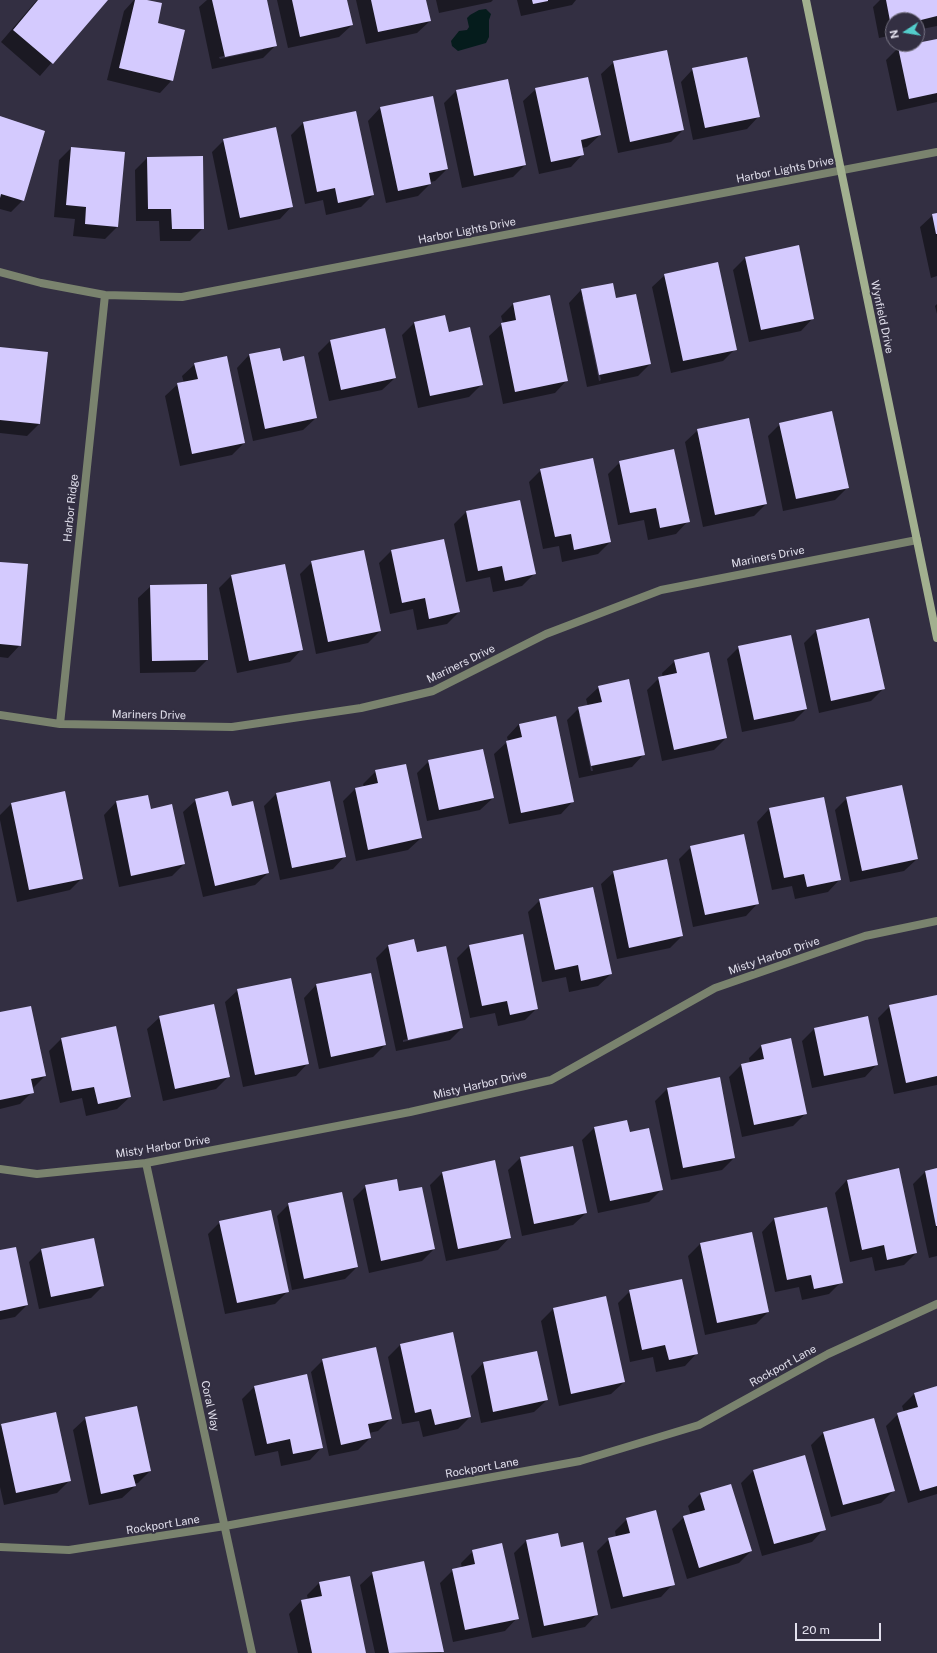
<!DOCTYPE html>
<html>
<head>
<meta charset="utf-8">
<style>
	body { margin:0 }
	#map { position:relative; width:937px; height:1653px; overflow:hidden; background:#332f42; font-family:"Public Sans",sans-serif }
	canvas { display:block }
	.north { position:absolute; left:885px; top:12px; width:40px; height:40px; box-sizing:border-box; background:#332f42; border:1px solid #797686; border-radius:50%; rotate:258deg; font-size:11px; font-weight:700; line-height:16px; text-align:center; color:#e2e0ed }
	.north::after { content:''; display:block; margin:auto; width:14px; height:18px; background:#53cdcb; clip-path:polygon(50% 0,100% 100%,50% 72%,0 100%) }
	.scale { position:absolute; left:795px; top:1623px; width:86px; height:18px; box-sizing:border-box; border:2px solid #e2e0ed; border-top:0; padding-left:5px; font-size:12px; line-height:14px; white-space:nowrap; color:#e2e0ed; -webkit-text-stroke:3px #332f42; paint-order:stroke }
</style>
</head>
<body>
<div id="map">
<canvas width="937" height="1653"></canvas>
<div class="north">N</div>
<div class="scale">20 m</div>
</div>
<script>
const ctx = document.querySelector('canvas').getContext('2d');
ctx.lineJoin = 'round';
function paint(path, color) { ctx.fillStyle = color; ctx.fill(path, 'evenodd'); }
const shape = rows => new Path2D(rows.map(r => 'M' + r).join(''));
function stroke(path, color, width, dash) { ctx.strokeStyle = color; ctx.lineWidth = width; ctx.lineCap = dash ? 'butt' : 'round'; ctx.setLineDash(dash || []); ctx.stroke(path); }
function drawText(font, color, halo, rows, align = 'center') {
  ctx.font = font + ' "Public Sans",sans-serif'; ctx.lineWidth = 4; ctx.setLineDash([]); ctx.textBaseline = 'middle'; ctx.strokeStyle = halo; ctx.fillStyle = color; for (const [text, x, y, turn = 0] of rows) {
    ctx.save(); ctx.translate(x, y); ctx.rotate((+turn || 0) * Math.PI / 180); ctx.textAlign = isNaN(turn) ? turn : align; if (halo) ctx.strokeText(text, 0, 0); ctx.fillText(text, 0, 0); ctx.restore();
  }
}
const water = shape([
	[486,9,491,14,489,20,489,37,486,43,458,51,452,46,451,41,459,31,467,30,469,27,467,18,470,15,479,10]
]);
const shadow = shape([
	[37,0,106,0,40,76,1,42],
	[134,0,143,0,157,24,172,80,160,93,107,80,124,11],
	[207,0,266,0,275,46,263,58,212,69,199,7],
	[263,48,263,50,220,59,219,57],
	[277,0,346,0,352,25,339,37,288,48],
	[356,0,425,0,430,21,417,33,366,44],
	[436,0,493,0,491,2,439,13],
	[517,0,576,0,572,5,521,16],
	[880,0,937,0,937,26,917,30,917,20,893,20,893,35,879,38,873,7],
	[937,40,937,102,897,111,886,60,898,48],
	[614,62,683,130,671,142,618,153,601,74],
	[693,69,759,116,747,129,693,140,681,82],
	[536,89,600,135,587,147,582,148,583,154,571,167,539,174,523,101],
	[587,137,587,139,576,142],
	[456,91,525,165,513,177,462,188,444,103],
	[380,108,447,169,435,181,430,182,430,184,418,196,386,203,368,121],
	[0,117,23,200,11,212,0,209],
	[303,123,373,195,361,207,326,215,323,200,305,204,291,135],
	[224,140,292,206,280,219,228,230,212,152],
	[71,148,117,227,105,239,73,236,75,219,54,217,59,160],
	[202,157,203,228,190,241,160,241,159,221,136,221,135,170,147,158],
	[937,214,937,276,931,278,920,227,933,215],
	[745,258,813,318,801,331,749,342,733,270],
	[665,275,735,349,723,361,671,373,652,287],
	[581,290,615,300,650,364,638,376,587,387,569,303],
	[582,298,584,298,601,380,599,381],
	[513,304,567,380,555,393,503,404,489,336,503,323,501,316],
	[937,304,937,314,935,306],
	[414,323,448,333,482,384,469,397,418,408,402,335],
	[331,340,395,378,382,390,329,401,318,353],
	[0,348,39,424,27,436,0,433],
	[249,355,282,362,316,418,303,430,253,441,237,368],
	[195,364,244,443,232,455,180,466,165,396,178,384,184,383,182,376],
	[780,424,847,488,835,500,783,511,768,436],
	[698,430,766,504,754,516,703,527,685,442],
	[620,462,688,521,676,534,648,540,644,520,618,525,608,474],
	[541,470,610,542,598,554,562,562,559,546,543,549,529,482],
	[466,512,534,574,522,586,493,592,490,577,466,582,454,524],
	[444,540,459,612,447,624,417,630,413,609,390,614,379,563,391,551],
	[312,562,380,631,368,643,316,654,300,574],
	[0,563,20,645,8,658,0,657],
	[284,565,302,649,290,662,237,673,219,588,231,576],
	[151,586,207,660,195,672,140,673,138,598],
	[869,619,883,689,871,701,819,713,804,643,816,631],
	[739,647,806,709,794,721,742,732,727,659],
	[675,661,726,738,714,750,662,761,647,690,659,678,663,677,662,673],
	[599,687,644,754,632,767,579,778,567,720,579,708,588,706,586,699],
	[579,715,581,715,593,771,591,771],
	[519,724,573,801,561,814,509,824,494,754,508,741,507,737],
	[429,761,493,798,480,810,427,821,417,773],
	[376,771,421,838,408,850,356,861,343,801,355,789,364,787,363,784],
	[276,794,345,856,333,869,280,880,264,806],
	[147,796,150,810,184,864,172,876,119,887,104,815,116,802],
	[847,798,917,859,904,871,850,882,835,810],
	[196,800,231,807,268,873,255,885,203,897,183,812],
	[11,804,82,878,70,890,17,902,0,820,0,815],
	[769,809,840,879,828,892,795,899,792,886,772,890,757,822],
	[691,847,758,903,746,916,693,927,679,859],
	[614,872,682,936,670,948,617,959,601,884],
	[540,900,611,974,598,986,569,992,566,977,542,982,528,912],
	[522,935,537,1008,525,1020,498,1026,495,1013,470,1018,457,958,469,946],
	[388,946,416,953,462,1028,450,1040,396,1051,376,958],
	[449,1030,449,1032,403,1042,403,1040],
	[370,974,385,1045,373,1057,319,1069,304,998,316,985],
	[238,990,308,1063,296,1076,243,1087,225,1002],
	[937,996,937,1085,894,1094,878,1018,890,1006],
	[0,1013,45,1076,32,1089,32,1092,20,1104,0,1109],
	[160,1017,228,1077,216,1089,163,1101,147,1029],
	[867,1017,877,1064,865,1077,812,1088,802,1041,814,1029],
	[61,1039,130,1097,117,1109,86,1116,82,1098,60,1103,49,1051],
	[761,1046,806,1113,793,1126,742,1137,729,1077,741,1065,750,1063,749,1058],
	[719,1079,734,1158,722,1170,671,1180,655,1101,667,1089],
	[594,1128,629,1134,661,1190,649,1202,598,1213,582,1140],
	[572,1147,586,1213,573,1225,522,1236,508,1170,520,1158],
	[937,1169,937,1256,929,1258,913,1184,925,1172],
	[442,1173,510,1237,498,1250,446,1261,430,1185],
	[847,1180,916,1253,904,1265,875,1271,872,1257,850,1262,835,1193],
	[366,1186,399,1192,434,1249,422,1261,369,1273,353,1199],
	[289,1204,357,1267,345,1279,292,1290,277,1216],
	[826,1208,841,1282,829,1294,802,1300,799,1287,775,1292,762,1232,774,1219],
	[220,1222,288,1291,275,1304,225,1314,208,1234],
	[93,1239,103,1286,91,1298,39,1309,29,1262,41,1250],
	[700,1244,768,1312,756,1324,705,1335,688,1256],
	[0,1251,27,1305,15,1317,0,1320],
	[630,1291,697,1353,685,1366,656,1372,653,1357,630,1362,618,1303],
	[606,1298,624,1382,611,1394,559,1406,541,1321,553,1309],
	[400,1345,470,1417,458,1429,423,1437,419,1421,402,1424,388,1357],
	[537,1352,547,1400,534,1412,481,1423,471,1376,483,1363],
	[323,1360,390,1419,378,1431,369,1433,370,1438,358,1450,329,1456,311,1372],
	[255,1386,322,1447,310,1460,281,1466,278,1451,255,1456,242,1399],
	[937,1387,937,1494,908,1503,886,1426,898,1414,904,1412,902,1406,914,1394],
	[86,1418,150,1471,138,1483,134,1484,135,1486,122,1498,89,1505,73,1430],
	[2,1425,69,1481,57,1493,4,1505,0,1487,0,1426],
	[823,1433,893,1491,881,1503,831,1517,811,1445],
	[754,1470,824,1529,812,1542,762,1556,741,1483],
	[700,1494,751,1551,739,1563,687,1579,672,1529,684,1517,691,1515,688,1506],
	[627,1519,673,1584,661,1597,611,1609,597,1551,609,1539,616,1537,615,1531],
	[557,1535,560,1548,597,1614,585,1627,532,1638,514,1553,526,1541],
	[473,1551,517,1618,505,1631,453,1642,440,1583,453,1570,462,1568,461,1563],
	[373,1573,442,1652,441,1653,375,1653,360,1585],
	[319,1583,365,1653,298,1653,289,1614,301,1601,308,1600,307,1595]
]);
const building = shape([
	[38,0,108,0,53,64,13,30],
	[135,0,147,0,162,3,158,23,185,30,173,81,119,68],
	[212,0,267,0,277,46,225,57],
	[292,0,347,0,353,25,300,37],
	[371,0,426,0,431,21,378,32],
	[532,0,548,0,548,1,533,4],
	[886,0,937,0,937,16,917,21,893,20,893,26,891,26],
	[937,39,937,93,909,99,898,47,917,44,917,43],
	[667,50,684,130,630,142,613,61],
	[747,57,760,117,705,128,692,68],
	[588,77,601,135,581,140,584,155,551,162,535,88],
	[508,79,526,165,474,176,456,90],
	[433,96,448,169,429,173,431,184,398,191,380,107],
	[356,111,374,195,338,203,335,188,317,192,303,122],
	[0,116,45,131,24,201,1,194,0,198],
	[276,127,293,207,240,218,223,139],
	[71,147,125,152,118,227,85,224,86,207,66,205],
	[203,156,204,229,172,229,171,209,148,209,147,157],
	[937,213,937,234,936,234,932,214],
	[799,245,814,319,761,330,745,257],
	[718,262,737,350,683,361,664,274],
	[613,283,616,298,636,294,651,364,599,375,581,289],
	[550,295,568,381,515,392,501,323,516,320,513,303],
	[445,315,449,332,470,327,483,385,430,396,414,322],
	[385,328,396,378,341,390,330,340],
	[0,347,48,352,40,424,0,420],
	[280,348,283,361,304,356,317,418,265,429,249,354],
	[227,356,245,443,192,454,177,383,198,379,194,363],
	[832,411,849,488,796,499,779,423],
	[749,418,767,504,715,515,697,429],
	[674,449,690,522,660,528,656,508,630,513,619,461],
	[593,458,611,542,574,550,571,534,555,537,540,469],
	[520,500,536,574,505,581,502,566,478,571,466,511],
	[444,539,460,612,429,619,425,598,402,603,391,550],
	[364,550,381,631,328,642,311,561],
	[0,562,28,564,21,646,0,644],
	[285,564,303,650,249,661,231,575],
	[207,584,208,660,152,661,150,585],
	[869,618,885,689,831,701,816,630],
	[791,635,807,709,754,720,738,646],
	[709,652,727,738,674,750,658,677,677,673,674,660],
	[629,679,645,755,591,766,578,707,602,702,598,686],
	[556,716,574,802,521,813,506,741,522,737,519,724],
	[483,749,494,798,439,810,428,760],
	[406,764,422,838,368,850,355,788,378,783,375,770],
	[330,781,346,857,292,868,276,793],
	[902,785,918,859,862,871,846,797],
	[65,791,83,879,29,890,11,803],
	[228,791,232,806,253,801,269,873,215,886,195,799],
	[148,795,151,809,172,804,185,864,131,876,116,801],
	[824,797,841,880,807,887,804,874,784,878,769,808],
	[744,834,759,904,705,915,690,846],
	[667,859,683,936,629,948,613,871],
	[593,887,612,974,581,981,578,965,555,970,539,899],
	[523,934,538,1009,510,1015,507,1001,482,1006,469,945],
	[414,939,417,952,446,946,463,1028,408,1040,388,945],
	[371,973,386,1045,331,1057,316,984],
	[291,978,309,1064,255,1075,237,989],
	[937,995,937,1076,906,1083,889,1005],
	[214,1004,230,1077,175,1089,159,1016],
	[31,1006,46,1076,31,1079,34,1093,0,1100,0,1012],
	[868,1016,878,1065,824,1076,814,1028],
	[116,1026,131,1097,98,1104,94,1087,72,1091,61,1038],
	[791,1038,807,1114,754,1125,741,1064,764,1059,761,1045],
	[720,1077,735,1158,683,1168,667,1088],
	[627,1120,630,1132,649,1128,663,1190,610,1201,594,1127],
	[573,1146,587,1213,534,1224,520,1157],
	[495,1160,511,1238,458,1249,442,1172],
	[899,1168,917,1253,887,1260,884,1245,862,1250,847,1180],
	[937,1168,937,1226,936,1226,925,1171],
	[397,1179,399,1191,422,1187,435,1249,381,1261,365,1185],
	[342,1192,358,1267,304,1279,288,1203],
	[827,1207,843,1283,814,1289,811,1275,787,1280,774,1218],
	[271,1210,289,1292,237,1303,219,1221],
	[752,1232,769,1312,717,1323,700,1243],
	[94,1238,104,1286,51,1297,41,1249],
	[16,1247,28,1305,0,1311,0,1250],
	[682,1279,698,1354,669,1360,665,1345,642,1350,629,1290],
	[606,1296,625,1382,571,1394,553,1308],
	[453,1332,471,1417,435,1425,431,1409,415,1413,400,1344],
	[376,1347,392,1419,368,1424,371,1438,341,1445,322,1359],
	[537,1351,548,1400,493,1412,483,1362],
	[307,1374,323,1448,293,1454,290,1439,267,1444,254,1386],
	[937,1386,937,1486,920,1491,897,1413,918,1407,914,1393],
	[137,1406,151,1471,133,1475,136,1486,101,1494,85,1417],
	[56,1412,71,1481,16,1493,1,1424],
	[874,1418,895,1491,843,1505,823,1432],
	[805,1455,826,1530,774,1544,753,1470],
	[731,1484,752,1551,699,1568,683,1516,705,1510,700,1493],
	[656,1510,675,1585,623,1597,608,1538,630,1533,626,1518],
	[558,1533,561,1547,583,1542,598,1615,544,1626,526,1540],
	[502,1543,519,1619,465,1630,452,1569,475,1564,472,1550],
	[424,1561,444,1652,389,1653,372,1572],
	[350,1576,366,1653,312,1653,301,1600,322,1596,319,1582]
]);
const street = shape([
	[0,272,41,283,105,295,182,297,937,152],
	[0,715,60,724,232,727,361,708,433,691,546,634,661,590,917,540],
	[60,724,105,295],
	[146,1163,252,1653],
	[0,1169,37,1174,146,1163,410,1112,551,1080,715,988,865,936,937,921],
	[0,1547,69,1550,225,1526,580,1461,699,1425,828,1354,937,1304]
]);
const secondary = shape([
	[806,0,937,638]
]);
const streetNames = [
	["Harbor Lights Drive",785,170,-11],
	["Harbor Lights Drive",467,231,-11],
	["Wynfield Drive",882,317,78],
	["Harbor Ridge",71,508,-84],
	["Mariners Drive",768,557,-11],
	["Mariners Drive",461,664,-26],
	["Mariners Drive",149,715,1],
	["Misty Harbor Drive",774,956,-19],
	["Misty Harbor Drive",480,1085,-13],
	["Misty Harbor Drive",163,1147,-9],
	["Rockport Lane",783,1366,-29],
	["Coral Way",210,1406,78],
	["Rockport Lane",482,1468,-10],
	["Rockport Lane",163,1525,-9]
];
paint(water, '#051c1c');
paint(shadow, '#0007');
paint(building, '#d4cafe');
stroke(street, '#7a836e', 8);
stroke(secondary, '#a2b08f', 8);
drawText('11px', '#e2e0ed', '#332f42', streetNames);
</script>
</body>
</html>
